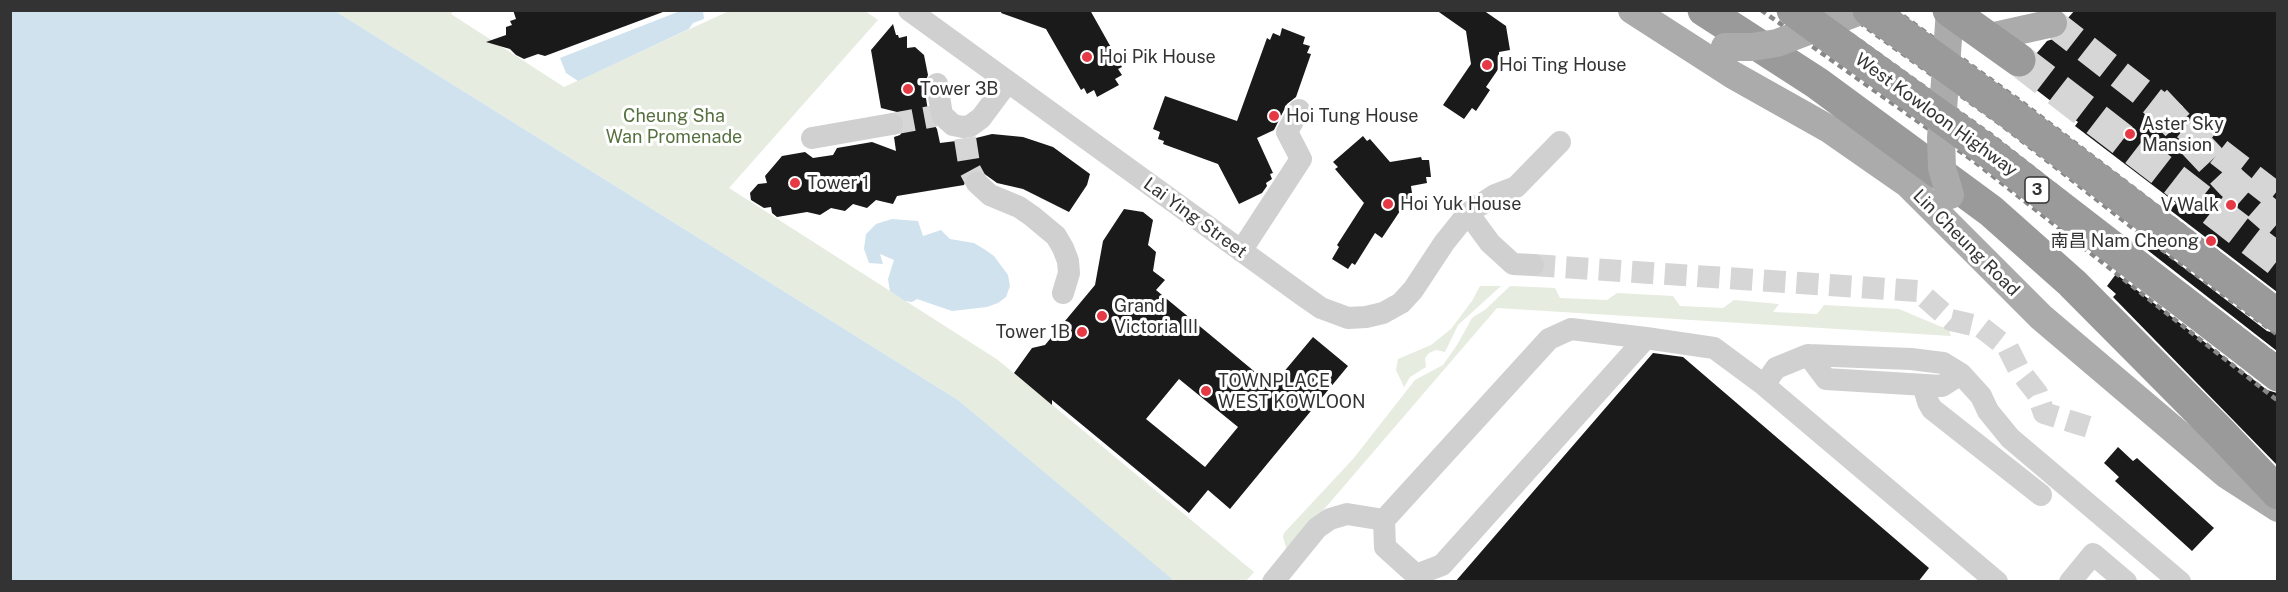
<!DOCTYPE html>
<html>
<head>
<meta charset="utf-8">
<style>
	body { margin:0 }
	#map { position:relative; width:2288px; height:592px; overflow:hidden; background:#fff; font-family:"Public Sans",sans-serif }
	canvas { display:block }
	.frame { position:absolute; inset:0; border:12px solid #333; pointer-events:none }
</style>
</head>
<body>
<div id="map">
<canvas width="2288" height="592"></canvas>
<div class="frame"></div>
</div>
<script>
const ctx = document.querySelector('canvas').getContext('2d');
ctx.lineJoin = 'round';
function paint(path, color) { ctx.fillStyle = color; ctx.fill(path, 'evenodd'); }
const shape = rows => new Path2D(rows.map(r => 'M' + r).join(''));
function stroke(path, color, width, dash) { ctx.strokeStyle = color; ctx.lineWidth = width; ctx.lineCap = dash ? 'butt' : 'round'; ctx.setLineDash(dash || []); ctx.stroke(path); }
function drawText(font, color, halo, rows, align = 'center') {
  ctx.font = font + ' "Public Sans","Noto Sans TC",sans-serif'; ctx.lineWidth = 6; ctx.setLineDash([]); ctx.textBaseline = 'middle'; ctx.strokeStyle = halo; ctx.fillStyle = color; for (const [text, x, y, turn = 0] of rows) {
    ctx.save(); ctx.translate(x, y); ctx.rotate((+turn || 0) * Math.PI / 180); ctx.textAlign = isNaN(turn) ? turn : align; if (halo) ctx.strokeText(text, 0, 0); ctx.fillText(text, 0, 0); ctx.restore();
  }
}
const green = shape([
	[335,11,453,11,451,14,564,87,729,11,865,11,878,20,729,188,998,360,1254,572,1246,581,1169,581,1171,579,958,400],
	[1480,286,1501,286,1458,325,1445,352,1436,350,1429,353,1425,358,1426,367,1410,377,1404,387,1396,370,1398,359,1431,345,1451,329,1472,301],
	[1510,286,1555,288,1560,298,1607,300,1617,293,1673,296,1680,306,1723,308,1734,300,1779,304,1773,312,1817,314,1824,305,1899,309,1949,330,1951,336,1497,308,1265,578,1287,551,1283,537,1284,533,1353,459,1415,380,1443,365,1457,345,1472,318,1486,309]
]);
const water = shape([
	[10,11,335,11,958,400,1172,579,1169,582,11,581],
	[680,11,703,11,704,19,693,23,689,29,578,81,566,73,560,58],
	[892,219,918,221,923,236,941,230,950,239,974,243,984,249,994,256,1008,275,1010,286,1006,297,998,303,987,307,952,311,917,299,912,302,905,301,890,291,888,279,894,260,880,254,883,264,869,263,864,249,866,234,876,224]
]);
const building = shape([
	[513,10,663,10,663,12,545,56,538,54,524,59,516,55,510,49,486,42,506,35,506,27,512,25,510,21,516,19],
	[1002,10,1090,10,1122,67,1118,69,1122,75,1115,79,1119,85,1097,97,1094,90,1087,94,1084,88,1081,90,1046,29,1001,13],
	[1436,10,1483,10,1506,26,1510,50,1499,52,1499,68,1486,87,1490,90,1476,111,1472,108,1464,119,1443,105,1471,64,1466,31],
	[2075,10,2277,10,2277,292,2170,210,2176,203,2075,126,2078,122,2021,78,2027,77,2035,70,2038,62,2036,54,2047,41,2065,35,2069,27,2068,18],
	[893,24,896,35,898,35,899,38,907,36,907,48,915,47,924,55,928,75,924,86,929,117,937,129,940,143,972,139,992,134,1023,137,1053,147,1090,174,1087,185,1069,212,1023,189,997,183,979,170,968,173,964,185,897,196,893,204,876,200,867,208,853,204,845,211,831,208,820,215,807,212,777,217,772,213,771,207,764,208,751,200,750,193,758,184,767,183,765,176,782,156,805,152,813,158,833,155,837,148,872,142,896,151,894,137,900,135,904,129,905,121,897,112,881,108,871,50],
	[1282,28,1305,37,1303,44,1310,46,1307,53,1311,54,1296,97,1287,104,1274,130,1257,138,1273,173,1270,174,1272,179,1266,183,1267,186,1262,193,1239,204,1218,164,1163,144,1164,141,1158,139,1160,132,1153,129,1165,96,1237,121,1267,38,1270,40,1273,33,1280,36],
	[1363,136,1367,141,1370,139,1390,162,1421,157,1422,160,1429,160,1431,177,1426,177,1427,183,1411,186,1412,193,1382,238,1375,233,1355,265,1352,263,1348,269,1332,259,1339,247,1337,245,1364,203,1335,169,1338,167,1333,162],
	[1124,209,1143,212,1153,220,1148,245,1156,252,1153,271,1165,280,1156,290,1272,386,1313,337,1348,366,1230,509,1208,490,1189,513,1052,400,1052,405,1014,373,1032,348,1045,345,1095,285,1103,241],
	[1179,379,1238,427,1205,467,1146,419],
	[2146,239,2267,331,2277,334,2277,351,2141,245],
	[2116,274,2267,390,2277,393,2277,465,2113,297,2116,294,2107,286],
	[1653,353,1683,357,1929,568,1918,582,1455,582],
	[2118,447,2133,461,2137,458,2214,528,2192,551,2115,481,2119,477,2104,463]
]);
const minorTunnel = shape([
	[892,124,935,116],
	[965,138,970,170,977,183],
	[1533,265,1918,291,1951,320,1981,327,2008,348,2019,370,2037,393,2044,413,2089,427,2095,433]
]);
const majorTunnel = shape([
	[2053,23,2278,198]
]);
const highwayTunnel = shape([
	[2019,60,2278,260],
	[2155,101,2232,183,2278,223]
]);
const minor = shape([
	[909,10,1301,294,1321,308,1348,318,1366,317,1383,313,1401,303,1413,290,1444,243,1468,213,1495,195,1516,187,1560,142],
	[937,84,942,115,953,125,963,127,970,126,981,118,1007,83],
	[812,138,892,124],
	[977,183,990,195,1019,207,1032,216,1056,236,1063,248,1068,261,1069,273,1063,293],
	[1468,213,1490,243,1513,264,1533,265],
	[1241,251,1301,159,1287,132,1299,110],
	[1646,338,1442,565,1416,575,1385,547,1384,520,1549,339,1571,329,1646,338,1714,348,1764,385,1997,582],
	[1808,355,1826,379,1942,386,1961,374],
	[1764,385,1776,368,1808,355,1911,359,1943,363,1961,374,1981,396,1988,411,2010,438,2180,582],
	[1923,385,1928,402,1932,409,2041,495],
	[1273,582,1317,528,1330,519,1347,514,1384,520],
	[2070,582,2093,554,2126,582]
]);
const major = shape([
	[1632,10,1733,75,1829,129,1908,184,2041,317,2227,475,2278,508],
	[1999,35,2053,23]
]);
const highway = shape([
	[1704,10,1817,83,1991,211,2072,283,2220,432,2278,493]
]);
const rail = shape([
	[1761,10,1975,162,2278,401],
	[1817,10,1994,137,2125,241,2278,357],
	[1842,10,2003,126,2134,229,2278,335],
	[1895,10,2023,103,2278,299]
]);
const majorBridge = shape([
	[1950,10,1941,138,1942,168,1950,195],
	[1725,47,1752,47,1777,43,1863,10]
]);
const highwayBridge = shape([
	[1793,10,1985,149,2278,375],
	[1869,10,2013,115,2278,316],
	[1949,10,2019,60]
]);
const markers = [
	[1087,57,6,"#e63946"],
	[1487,65,6,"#e63946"],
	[908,89,6,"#e63946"],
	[1274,116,6,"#e63946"],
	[2130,134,6,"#e63946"],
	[795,183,6,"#e63946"],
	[1388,204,6,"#e63946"],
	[2231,205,6,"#e63946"],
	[2211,241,6,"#e63946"],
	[1102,316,6,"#e63946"],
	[1082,332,6,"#e63946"],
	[1206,391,6,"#e63946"]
];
const shields = [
	[2037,190,24]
];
const shieldNames = [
	["3",2037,190]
];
const poiNames = [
	["Hoi Pik House",1099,57],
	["Hoi Ting House",1499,65],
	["Tower 3B",920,89],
	["Hoi Tung House",1286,116],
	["Aster Sky",2142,124],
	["Mansion",2142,145],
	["Tower 1",807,183],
	["Hoi Yuk House",1400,204],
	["V Walk",2219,205,"right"],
	["南昌 Nam Cheong",2199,241,"right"],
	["Grand",1114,306],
	["Victoria III",1114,327],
	["Tower 1B",1070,332,"right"],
	["TOWNPLACE",1218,381],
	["WEST KOWLOON",1218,402]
];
const streetNames = [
	["West Kowloon Highway",1936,115,36],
	["Lai Ying Street",1195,218,36],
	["Lin Cheung Road",1966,243,45]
];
const parkNames = [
	["Cheung Sha",674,116],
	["Wan Promenade",674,137]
];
paint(green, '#e6ecdf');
paint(water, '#cfe2ee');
paint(building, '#1a1a1a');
stroke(minorTunnel, '#d6d6d6', 22, [22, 11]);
stroke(majorTunnel, '#d6d6d6', 28, [28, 14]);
stroke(highwayTunnel, '#d6d6d6', 33, [33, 16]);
stroke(minor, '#d0d0d0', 22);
stroke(major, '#ababab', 28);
stroke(highway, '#9a9a9a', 33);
stroke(rail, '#888', 4.5, [6, 4.5]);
stroke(majorBridge, '#ababab', 28);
stroke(highwayBridge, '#9a9a9a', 33);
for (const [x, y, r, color] of markers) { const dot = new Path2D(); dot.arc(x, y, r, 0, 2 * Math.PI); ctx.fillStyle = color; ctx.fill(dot); stroke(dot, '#fff', 2); }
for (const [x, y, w] of shields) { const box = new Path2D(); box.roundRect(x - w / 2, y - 13, w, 26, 4.5); ctx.fillStyle = '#fff'; ctx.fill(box); stroke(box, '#333', 1.5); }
drawText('bold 16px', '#333', null, shieldNames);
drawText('18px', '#333', '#fff', poiNames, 'left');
drawText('18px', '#333', '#fff', streetNames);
drawText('18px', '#56703f', '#fff', parkNames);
</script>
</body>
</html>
